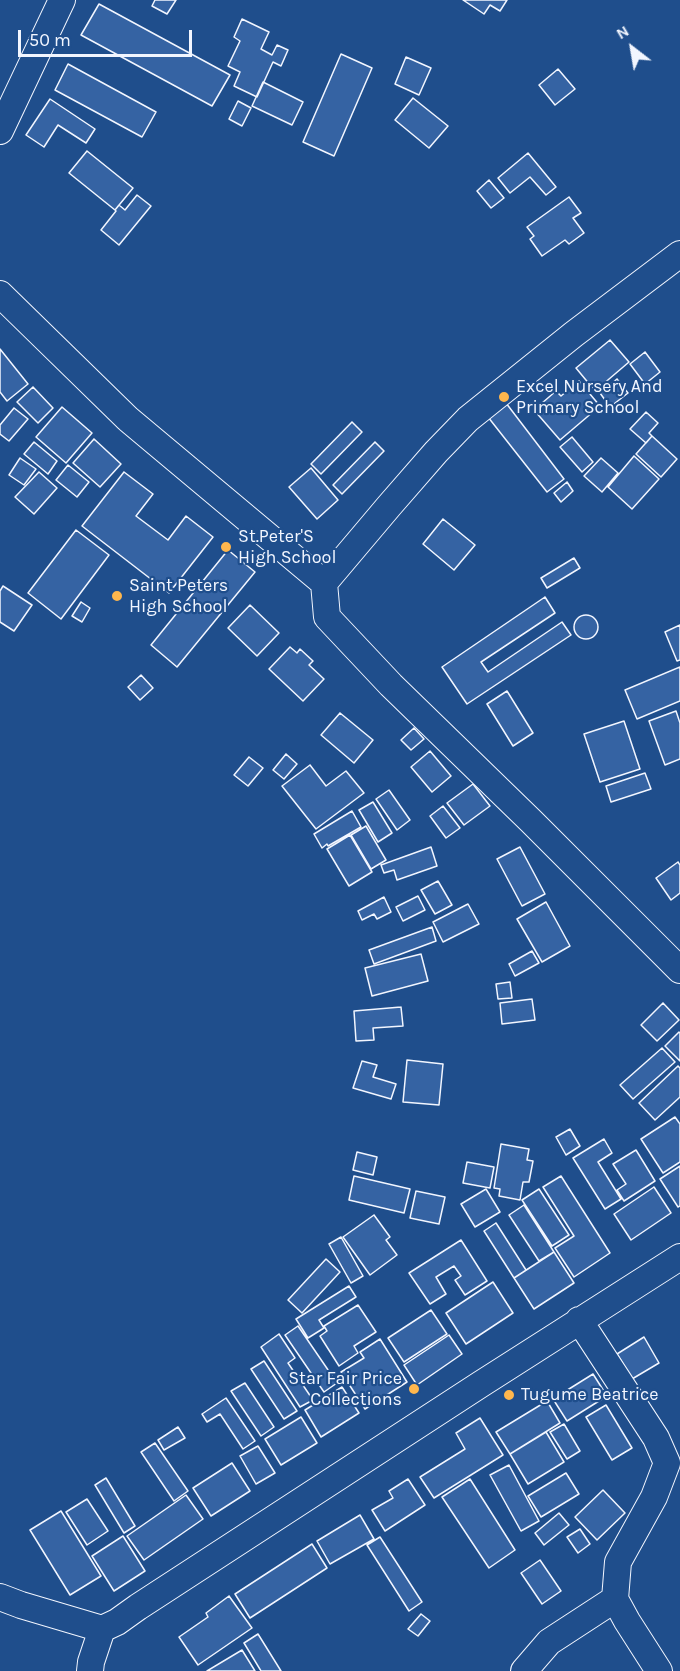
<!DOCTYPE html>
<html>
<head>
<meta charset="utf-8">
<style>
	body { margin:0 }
	#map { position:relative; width:680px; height:1671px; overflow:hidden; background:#1f4e8c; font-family:Karla,sans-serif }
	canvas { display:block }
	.north { position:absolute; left:602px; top:18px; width:60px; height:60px; -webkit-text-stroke:4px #1f4e8c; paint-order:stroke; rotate:329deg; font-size:16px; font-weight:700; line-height:24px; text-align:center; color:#f2f6ff }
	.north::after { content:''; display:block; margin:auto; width:21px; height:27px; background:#f2f6ff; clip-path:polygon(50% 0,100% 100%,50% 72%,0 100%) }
	.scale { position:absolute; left:18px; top:30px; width:174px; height:27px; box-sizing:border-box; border:3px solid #f2f6ff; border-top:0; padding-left:8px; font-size:18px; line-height:21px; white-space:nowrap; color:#f2f6ff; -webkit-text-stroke:4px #1f4e8c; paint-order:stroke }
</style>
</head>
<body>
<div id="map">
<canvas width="680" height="1671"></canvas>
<div class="north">N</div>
<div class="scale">50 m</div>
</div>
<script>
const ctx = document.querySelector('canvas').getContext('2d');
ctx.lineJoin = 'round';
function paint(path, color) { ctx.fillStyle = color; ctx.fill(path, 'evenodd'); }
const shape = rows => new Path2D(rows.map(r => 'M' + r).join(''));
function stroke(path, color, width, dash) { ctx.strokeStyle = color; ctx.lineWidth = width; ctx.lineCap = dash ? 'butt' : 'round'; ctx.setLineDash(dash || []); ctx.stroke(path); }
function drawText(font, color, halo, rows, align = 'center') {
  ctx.font = font + ' Karla,sans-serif'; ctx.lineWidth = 4.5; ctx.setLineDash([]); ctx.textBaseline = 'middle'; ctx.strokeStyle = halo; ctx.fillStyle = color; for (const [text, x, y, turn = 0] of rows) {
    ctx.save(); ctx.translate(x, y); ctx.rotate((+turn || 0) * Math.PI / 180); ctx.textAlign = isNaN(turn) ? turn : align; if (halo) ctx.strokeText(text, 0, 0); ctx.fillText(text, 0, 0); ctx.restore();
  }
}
const building = shape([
	[155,0,176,0,167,14,152,6,155,0],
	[463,0,507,0,500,11,490,5,484,14,463,0],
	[99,4,230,75,212,106,81,35,99,4],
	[242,19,269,32,261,49,272,55,277,45,288,50,281,66,273,62,257,97,234,86,240,72,228,66,240,41,234,37,242,19],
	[341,54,372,68,334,156,303,142,341,54],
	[406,57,431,68,419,95,395,84,406,57],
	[68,64,156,112,142,137,55,90,68,64],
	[558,69,575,89,555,105,539,85,558,69],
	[263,82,303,102,292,125,252,106,263,82],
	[413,98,448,126,429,148,395,120,413,98],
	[50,99,95,129,86,143,58,125,44,147,26,135,50,99],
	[238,101,251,108,242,126,229,119,238,101],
	[87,151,133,188,115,210,69,173,87,151],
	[528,153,556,187,546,195,530,177,510,193,498,178,528,153],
	[489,180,504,198,491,208,477,191,489,180],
	[137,195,151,206,119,245,101,230,116,211,115,210,119,205,125,210,137,195],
	[569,197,581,213,573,218,584,233,569,244,565,240,542,256,530,239,534,236,527,227,569,197],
	[610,340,629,362,595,391,576,368,610,340],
	[0,349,28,384,7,401,0,392,0,349],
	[645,352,660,372,645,384,630,364,645,352],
	[617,379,628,393,610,407,600,393,617,379],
	[579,381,600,406,560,440,534,410,556,391,561,396,579,381],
	[33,387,53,408,38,423,17,402,33,387],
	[506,403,564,479,547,492,488,417,506,403],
	[62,407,92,433,66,463,36,437,62,407],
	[14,408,28,419,9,441,0,434,0,425,14,408],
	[646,412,658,423,649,433,652,436,646,443,630,429,646,412],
	[352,422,362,432,321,474,311,464,352,422],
	[652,436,677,459,661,477,636,454,652,436],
	[572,437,593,462,582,472,560,447,572,437],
	[94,439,121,464,100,487,73,463,94,439],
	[34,442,57,461,48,474,24,454,34,442],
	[375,442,384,451,342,494,333,485,375,442],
	[634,456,659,479,632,509,608,487,634,456],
	[20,458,36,469,24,485,9,475,20,458],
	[601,458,618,473,602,492,584,476,601,458],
	[68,465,89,482,77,497,56,480,68,465],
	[311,468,338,500,317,519,289,487,311,468],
	[39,472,57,488,34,514,15,497,39,472],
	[124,472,153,494,136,516,168,540,186,516,213,537,169,593,82,526,124,472],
	[567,482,573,491,561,502,554,493,567,482],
	[443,519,475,545,454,570,423,544,443,519],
	[76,530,109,555,61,619,28,593,76,530],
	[228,550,255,572,177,667,151,645,228,550],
	[574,558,580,568,547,588,541,578,574,558],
	[3,586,32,605,14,631,0,622,0,591,3,586],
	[545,597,555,613,481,662,488,672,562,622,571,635,467,704,442,667,545,597],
	[81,602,90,608,82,622,72,616,81,602],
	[250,605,279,633,257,656,228,628,250,605],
	'574 627a12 12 0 1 1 24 0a12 12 0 1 1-24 0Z',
	[680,625,680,660,677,661,665,632,680,625],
	[290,647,297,653,300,649,313,661,309,665,324,679,303,701,269,669,290,647],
	[680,667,680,701,637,719,625,690,680,667],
	[141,675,153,688,140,700,128,687,141,675],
	[507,691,533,733,513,746,487,704,507,691],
	[676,711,680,723,680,759,665,765,649,721,676,711],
	[340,713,373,740,354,763,321,735,340,713],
	[624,721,640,769,600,782,584,734,624,721],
	[414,728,424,739,411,750,401,740,414,728],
	[430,751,451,776,432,792,411,767,430,751],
	[286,754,297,764,284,779,273,770,286,754],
	[249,757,263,768,248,786,234,775,249,757],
	[310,765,326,786,346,771,364,793,316,829,282,786,310,765],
	[645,773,651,789,611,802,606,786,645,773],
	[473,784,490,806,464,825,447,803,473,784],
	[389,790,410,820,397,830,376,799,389,790],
	[373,802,392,833,378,842,359,810,373,802],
	[443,806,460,828,446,838,430,816,443,806],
	[352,811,361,827,328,846,327,844,322,848,314,834,352,811],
	[366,826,386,860,371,869,351,835,366,826],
	[350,835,372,872,349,886,327,849,350,835],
	[431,847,437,866,397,880,394,870,384,873,381,865,431,847],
	[520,847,545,894,522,906,497,859,520,847],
	[678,862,680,865,680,893,671,900,656,878,678,862],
	[438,881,452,905,435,914,421,890,438,881],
	[418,896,425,910,403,921,396,907,418,896],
	[384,897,391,912,377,919,374,914,362,920,358,911,384,897],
	[546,902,570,946,542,962,517,919,546,902],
	[468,904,479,924,443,942,433,922,468,904],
	[432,927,436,941,374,964,369,950,432,927],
	[532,951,539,963,515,976,509,964,532,951],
	[421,954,428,981,372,996,365,968,421,954],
	[510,982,512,998,498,999,496,984,510,982],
	[532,999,535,1020,502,1024,500,1003,532,999],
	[663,1003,679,1020,657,1041,641,1025,663,1003],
	[401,1007,403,1026,373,1028,374,1040,356,1041,354,1011,401,1007],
	[679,1032,680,1033,680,1061,665,1046,679,1032],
	[662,1048,675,1062,633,1099,620,1085,662,1048],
	[407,1060,443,1064,439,1105,403,1102,407,1060],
	[362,1061,377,1065,373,1077,396,1084,391,1099,353,1088,362,1061],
	[678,1066,680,1068,680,1097,655,1120,639,1103,678,1066],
	[675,1117,680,1124,680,1162,663,1173,641,1139,675,1117],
	[570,1129,580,1146,566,1155,556,1137,570,1129],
	[604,1139,612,1153,598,1162,621,1199,605,1209,573,1158,604,1139],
	[501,1144,529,1149,527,1160,533,1161,529,1182,523,1182,520,1200,499,1196,500,1189,494,1188,501,1144],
	[636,1150,655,1181,624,1201,617,1190,626,1184,613,1164,636,1150],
	[357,1152,377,1157,373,1175,353,1170,357,1152],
	[467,1162,494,1167,490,1188,463,1183,467,1162],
	[680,1166,680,1206,678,1207,660,1179,680,1166],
	[354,1176,410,1189,404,1213,349,1200,354,1176],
	[561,1176,610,1253,574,1277,555,1248,574,1236,543,1187,561,1176],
	[654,1187,671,1213,631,1240,614,1214,654,1187],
	[486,1189,500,1212,475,1227,461,1204,486,1189],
	[539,1189,569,1235,552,1246,522,1200,539,1189],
	[416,1191,445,1197,439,1224,410,1218,416,1191],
	[524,1205,554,1252,539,1261,509,1215,524,1205],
	[374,1215,390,1237,386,1240,397,1255,370,1275,343,1237,374,1215],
	[496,1223,526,1270,514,1278,484,1231,496,1223],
	[341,1237,363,1276,351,1283,329,1244,341,1237],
	[461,1240,487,1281,465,1295,455,1280,461,1276,454,1266,436,1277,446,1294,430,1304,409,1273,461,1240],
	[554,1252,574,1283,534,1309,514,1278,554,1252],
	[326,1259,340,1272,302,1313,288,1300,326,1259],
	[493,1282,513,1313,466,1344,446,1313,493,1282],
	[349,1286,356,1297,319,1320,324,1328,308,1338,296,1319,349,1286],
	[358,1305,376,1332,354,1346,358,1353,339,1366,320,1336,327,1331,324,1326,358,1305],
	[431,1310,447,1334,404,1362,388,1338,431,1310],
	[298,1326,337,1383,324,1392,285,1335,298,1326],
	[279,1334,295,1358,288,1363,313,1400,300,1407,261,1347,279,1334],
	[449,1335,462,1354,417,1385,404,1365,449,1335],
	[644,1337,659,1363,632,1379,617,1354,644,1337],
	[380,1339,407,1382,365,1409,341,1372,364,1358,360,1352,380,1339],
	[264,1361,297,1411,284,1419,251,1369,264,1361],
	[593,1374,607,1396,567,1421,553,1399,593,1374],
	[245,1383,274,1427,261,1436,231,1391,245,1383],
	[342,1387,359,1413,321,1437,305,1410,342,1387],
	[226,1398,255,1441,243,1449,220,1414,207,1422,202,1414,226,1398],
	[547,1401,560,1423,510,1454,496,1432,547,1401],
	[606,1405,632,1448,612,1460,586,1417,606,1405],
	[301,1417,317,1443,281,1465,265,1439,301,1417],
	[480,1418,503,1455,434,1498,420,1477,465,1449,456,1433,480,1418],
	[564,1424,580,1451,567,1459,550,1432,564,1424],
	[178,1427,185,1438,164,1450,158,1440,178,1427],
	[546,1432,564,1462,528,1484,510,1454,546,1432],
	[155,1443,188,1491,174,1501,141,1452,155,1443],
	[258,1446,275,1473,256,1484,240,1456,258,1446],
	[232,1463,250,1491,211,1516,193,1488,232,1463],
	[509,1465,539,1521,521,1531,490,1475,509,1465],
	[566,1473,579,1494,541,1517,528,1496,566,1473],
	[106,1478,135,1526,124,1533,95,1485,106,1478],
	[408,1479,425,1505,385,1531,372,1510,393,1498,389,1491,408,1479],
	[470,1479,515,1550,489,1568,442,1497,470,1479],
	[603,1490,625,1513,597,1540,575,1517,603,1490],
	[186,1495,203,1519,144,1560,127,1536,186,1495],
	[87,1499,108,1531,87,1545,66,1512,87,1499],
	[61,1511,101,1576,70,1595,30,1530,61,1511],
	[559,1513,569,1525,544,1545,535,1533,559,1513],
	[360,1515,374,1539,330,1564,317,1541,360,1515],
	[580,1529,590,1544,578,1553,567,1537,580,1529],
	[123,1536,145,1571,114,1591,92,1556,123,1536],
	[380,1537,422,1602,409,1611,367,1545,380,1537],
	[312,1544,327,1568,250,1618,235,1594,312,1544],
	[540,1560,561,1591,542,1604,521,1573,540,1560],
	[229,1596,252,1628,198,1665,179,1637,208,1617,206,1613,229,1596],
	[421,1614,430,1621,418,1636,408,1629,421,1614],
	[258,1634,281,1671,261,1671,244,1643,258,1634],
	[242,1650,255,1671,207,1671,242,1650]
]);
const minor = shape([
	[0,131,62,0],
	[0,294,128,419,324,583,327,617,391,685,531,821,680,970],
	[324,583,389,506,436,452,468,419,574,334,680,254],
	[579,1320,656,1438,667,1463,654,1497,618,1562,615,1599,627,1621,659,1671],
	[0,1597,21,1605,102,1629],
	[90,1671,91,1662,102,1629,117,1622,138,1607,481,1384,680,1257],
	[524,1671,549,1642,615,1599]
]);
const markers = [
	[504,397,6,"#ffb74d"],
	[226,547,6,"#ffb74d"],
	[117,596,6,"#ffb74d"],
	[414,1389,6,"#ffb74d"],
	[509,1395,6,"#ffb74d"]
];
const poiNames = [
	["Excel Nursery And",516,387],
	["Primary School",516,408],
	["St.Peter'S",238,537],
	["High School",238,558],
	["Saint Peters",129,586],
	["High School",129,607],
	["Star Fair Price",402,1379,"right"],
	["Collections",402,1400,"right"],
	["Tugume Beatrice",521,1395]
];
paint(building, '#3563a3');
stroke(building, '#f2f6ff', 1.5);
stroke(minor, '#f2f6ff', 28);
stroke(minor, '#1f4e8c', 26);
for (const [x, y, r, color] of markers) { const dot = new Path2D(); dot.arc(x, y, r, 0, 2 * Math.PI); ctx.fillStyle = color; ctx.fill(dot); stroke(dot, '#1f4e8c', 2); }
drawText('18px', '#f2f6ff', '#1f4e8c', poiNames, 'left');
</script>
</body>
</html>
